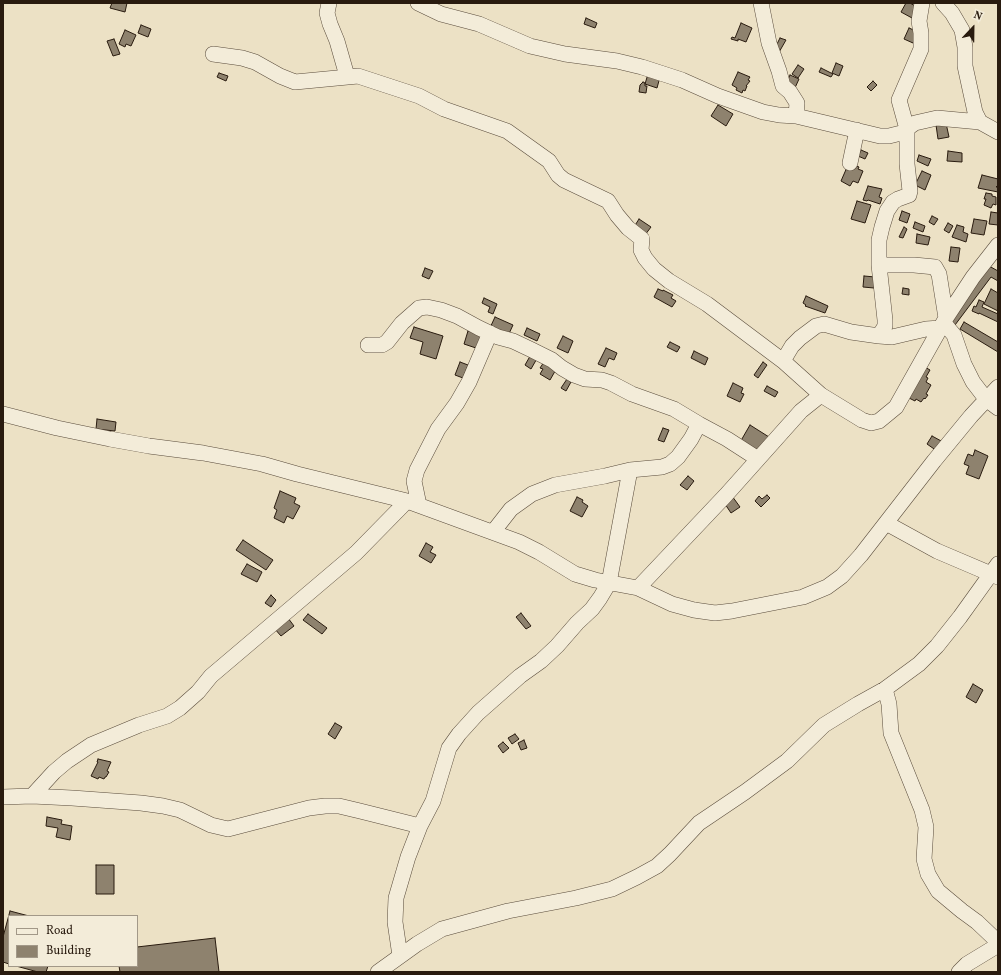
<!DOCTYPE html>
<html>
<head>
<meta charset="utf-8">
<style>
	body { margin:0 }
	#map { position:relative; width:1001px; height:975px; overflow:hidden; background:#ece1c5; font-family:Vollkorn,serif }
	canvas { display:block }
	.frame { position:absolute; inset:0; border:4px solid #291b0f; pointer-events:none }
	.legend { position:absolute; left:8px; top:915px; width:130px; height:52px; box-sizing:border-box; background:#f3ecd9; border:1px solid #a29888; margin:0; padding:5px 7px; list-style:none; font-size:12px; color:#291b0f }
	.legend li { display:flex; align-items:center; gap:8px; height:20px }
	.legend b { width:20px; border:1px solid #a29888 }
	.north { position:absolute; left:953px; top:8px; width:40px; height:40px; -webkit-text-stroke:3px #f3ecd9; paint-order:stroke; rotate:22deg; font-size:11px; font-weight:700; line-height:16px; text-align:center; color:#291b0f }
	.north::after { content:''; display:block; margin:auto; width:14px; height:18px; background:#291b0f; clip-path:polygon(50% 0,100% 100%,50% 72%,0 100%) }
</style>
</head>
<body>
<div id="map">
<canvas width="1001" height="975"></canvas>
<div class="frame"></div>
<ul class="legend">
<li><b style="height:5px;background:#f3ecd9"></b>Road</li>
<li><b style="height:11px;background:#8e826e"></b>Building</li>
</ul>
<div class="north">N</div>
</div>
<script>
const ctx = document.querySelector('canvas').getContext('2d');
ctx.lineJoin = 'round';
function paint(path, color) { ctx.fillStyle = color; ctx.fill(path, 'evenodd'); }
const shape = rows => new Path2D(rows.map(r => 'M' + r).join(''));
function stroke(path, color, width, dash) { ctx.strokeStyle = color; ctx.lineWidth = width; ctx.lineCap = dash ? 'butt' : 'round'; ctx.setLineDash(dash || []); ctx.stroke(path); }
const building = shape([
	[112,3,127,3,125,12,110,8,112,3],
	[906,3,910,3,917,7,912,18,901,12,906,3],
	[586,18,597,23,595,28,584,24,586,18],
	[741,23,752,28,746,42,738,39,738,41,731,39,732,37,735,38,741,23],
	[141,25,151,29,148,37,138,33,141,25],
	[909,28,918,32,913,43,904,39,909,28],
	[125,30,136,35,131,46,126,44,125,47,119,44,125,30],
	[780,38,786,40,778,54,777,44,780,38],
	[114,39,120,54,113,56,107,41,114,39],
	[836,63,843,66,839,76,832,73,836,63],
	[798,65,804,69,798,78,792,74,798,65],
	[821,68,833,74,831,77,819,72,821,68],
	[738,72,750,77,748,80,750,81,746,86,747,86,745,91,743,90,742,93,736,90,737,88,732,85,738,72],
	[219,73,228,76,226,81,217,77,219,73],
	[648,74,660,77,657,88,645,84,648,74],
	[790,75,799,79,794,90,785,86,790,75],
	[873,81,877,85,871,91,867,87,873,81],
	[643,82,645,83,645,86,647,86,646,93,639,92,640,85,643,82],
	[718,105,733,114,726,126,711,116,718,105],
	[946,123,949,137,938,139,936,125,946,123],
	[861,150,868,153,865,159,858,156,861,150],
	[948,151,962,153,962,162,947,161,948,151],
	[919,155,931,159,928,166,917,161,919,155],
	[848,165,854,165,859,167,858,169,863,171,858,183,853,181,850,186,841,181,848,165],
	[922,171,931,175,925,190,915,185,922,171],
	[982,175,998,179,998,185,996,187,998,187,998,192,978,188,982,175],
	[868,186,882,189,879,197,882,198,880,204,868,200,867,201,863,200,868,186],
	[986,193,992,194,992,196,996,197,996,205,993,204,991,208,984,205,986,199,984,199,986,193],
	[857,201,871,205,865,223,851,219,857,201],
	[902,211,910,214,907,223,899,220,902,211],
	[991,212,998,213,998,225,989,224,991,212],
	[932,216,938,219,934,225,929,222,932,216],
	[639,219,651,227,645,235,634,227,639,219],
	[974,219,987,221,984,235,971,233,974,219],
	[915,222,925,226,923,232,913,228,915,222],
	[948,223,953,226,949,233,944,230,948,223],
	[957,225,964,227,963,232,968,234,966,242,952,237,957,225],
	[904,227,907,229,903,238,899,237,904,227],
	[917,234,930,237,928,245,916,243,917,234],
	[951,247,960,248,958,262,949,261,951,247],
	[989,266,998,271,998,281,991,277,955,325,951,322,989,266],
	[425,268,433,271,429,279,422,276,425,268],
	[864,276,875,277,874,288,863,287,864,276],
	[903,288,909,289,909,295,902,294,903,288],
	[658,289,663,291,663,290,673,295,671,298,676,301,672,307,654,297,658,289],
	[991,289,998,293,998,311,984,304,991,289],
	[806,296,828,306,825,313,805,306,806,305,803,303,806,296],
	[484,298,497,304,493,314,488,312,490,307,482,303,484,298],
	[979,300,984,302,982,307,998,314,998,322,979,313,979,314,972,311,974,306,976,307,979,300],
	[495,317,513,325,507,338,489,330,495,317],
	[964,322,998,342,998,352,960,329,964,322],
	[414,327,443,336,436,359,420,354,423,342,410,338,414,327],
	[527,328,540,334,537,341,524,335,527,328],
	[468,331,485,331,479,349,464,344,468,331],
	[563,336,573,341,568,353,557,348,563,336],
	[670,342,680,347,677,352,667,347,670,342],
	[606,348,617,353,614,360,609,358,605,367,598,364,606,348],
	[533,351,539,355,531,369,525,365,533,351],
	[694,351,708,358,705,365,691,358,694,351],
	[546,359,558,366,550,380,540,374,543,369,540,368,546,359],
	[460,362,468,365,463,378,455,375,460,362],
	[763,362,767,365,758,378,754,375,763,362],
	[923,366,930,370,926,377,928,378,926,382,931,385,926,394,928,395,925,399,924,398,921,402,916,399,915,401,909,398,923,366],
	[567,379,571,382,566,391,561,388,567,379],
	[733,383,743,388,741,393,744,394,740,402,727,396,733,383],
	[767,386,778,392,775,397,764,391,767,386],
	[97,419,116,422,115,431,96,429,97,419],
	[750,425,769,437,761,451,757,449,754,453,739,444,750,425],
	[663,428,669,430,664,442,658,440,663,428],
	[932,436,943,442,937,451,927,444,932,436],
	[975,450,988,456,979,479,966,474,969,466,964,464,968,454,973,456,975,450],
	[688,476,694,481,687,490,680,485,688,476],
	[280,491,296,498,294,503,300,506,293,519,287,516,284,523,274,518,277,510,274,508,280,491],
	[767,495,770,498,761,507,755,501,759,496,762,499,767,495],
	[732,496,740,507,731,513,725,504,732,496],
	[577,497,583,500,582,502,588,506,582,517,570,511,577,497],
	[243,540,273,560,266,570,236,550,243,540],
	[426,543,433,547,430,552,436,555,431,563,419,556,426,543],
	[247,564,262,572,257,582,241,574,247,564],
	[271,595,276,600,271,607,265,603,271,595],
	[521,613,531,626,526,629,516,617,521,613],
	[308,614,327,628,322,634,303,620,308,614],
	[288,618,294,626,281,636,274,628,288,618],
	[973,684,983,690,976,703,966,697,973,684],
	[335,723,342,727,335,739,328,734,335,723],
	[515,734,519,739,512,744,508,738,515,734],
	[524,740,527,748,521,750,518,743,524,740],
	[503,742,509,748,503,753,498,746,503,742],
	[98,759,111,762,107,771,109,772,106,777,105,777,104,779,99,777,98,779,91,776,98,762,97,762,98,759],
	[47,817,62,820,61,824,72,826,70,840,56,837,58,828,46,826,47,817],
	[96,865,114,865,114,894,96,894,96,865],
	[10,911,29,916,9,916,9,964,3,962,3,937,10,911],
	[215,938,219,972,120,972,119,966,137,966,137,947,215,938],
	[16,966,48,966,46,972,38,972,16,966]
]);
const minor = shape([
	[329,3,327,13,330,24,337,41,347,76],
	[418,3,441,14,479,24,530,46,565,54,617,61,642,67,682,80,718,96,763,112,779,115,796,116,880,136,889,136,901,133,915,123,937,118,980,122],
	[761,3,769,43,779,71,783,86,790,92,797,103,796,116],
	[943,3,952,13,962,30,965,47,965,66,975,112,980,122,998,132],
	[213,54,242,58,255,62,280,76,295,82,358,76,419,96,444,109,507,131,549,161,558,175,564,180,608,201,617,215,628,228,642,239,641,250,645,258,654,269,669,281,707,304,783,361,821,395,862,420,871,423,879,421,896,407,946,318,973,277,998,245],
	[850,163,857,130],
	[879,265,914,265,935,267,939,274,946,318],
	[944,323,954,335,964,364,973,382,986,399,998,408],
	[879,336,885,326,885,320,879,265,879,240,882,227,887,211,893,202,898,199,909,195,910,191,907,164,907,129,899,100,921,49,921,33,919,21,922,3],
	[368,345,382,345,387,342,402,323,419,308,427,307,441,310,457,316,479,328,498,337,513,341,532,350,552,360,562,368,574,375,585,379,602,380,611,383,632,394,674,409,699,424,727,439,758,459],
	[783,361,792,346,800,338,816,326,824,324,851,332,879,336,892,337,926,329,941,328],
	[3,414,57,428,110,439,149,446,203,453,262,464,297,474,407,501,519,542,539,552,575,574,595,580,638,588,672,604,694,610,715,613,732,611,803,597,827,587,842,576,861,555,934,461,971,416,998,387],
	[419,505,414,481,417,470,438,429,457,403,469,382,490,333],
	[886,523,937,551,998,577],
	[493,532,511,509,532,494,555,485,605,476,630,470,662,467,670,464,678,457,691,439,699,424],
	[638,588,726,495,801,411,821,395],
	[885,689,889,704,891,733,922,810,926,827,924,859,928,874,938,891,962,911,977,922,996,940,997,943,995,947,967,964,959,972],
	[32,796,54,772,67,761,91,745,139,725,167,716,180,708,198,692,211,676,356,553,407,501],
	[3,797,32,796,72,798,141,803,163,806,180,810,211,825,228,829,309,808,325,806,339,806,360,811,420,826],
	[400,956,395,922,396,898,408,857,420,826,433,801,449,748,459,734,478,713,520,676,541,661,557,646,577,623,592,609,600,598,609,583,630,470],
	[378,972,417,944,442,929,508,911,576,898,612,889,637,877,657,866,670,854,699,823,745,792,787,761,824,725,858,704,885,689,919,664,937,646,960,617,998,564]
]);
paint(building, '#8e826e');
stroke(building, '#291b0f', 1);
stroke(minor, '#5a4c3c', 16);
stroke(minor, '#f3ecd9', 15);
</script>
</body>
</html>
